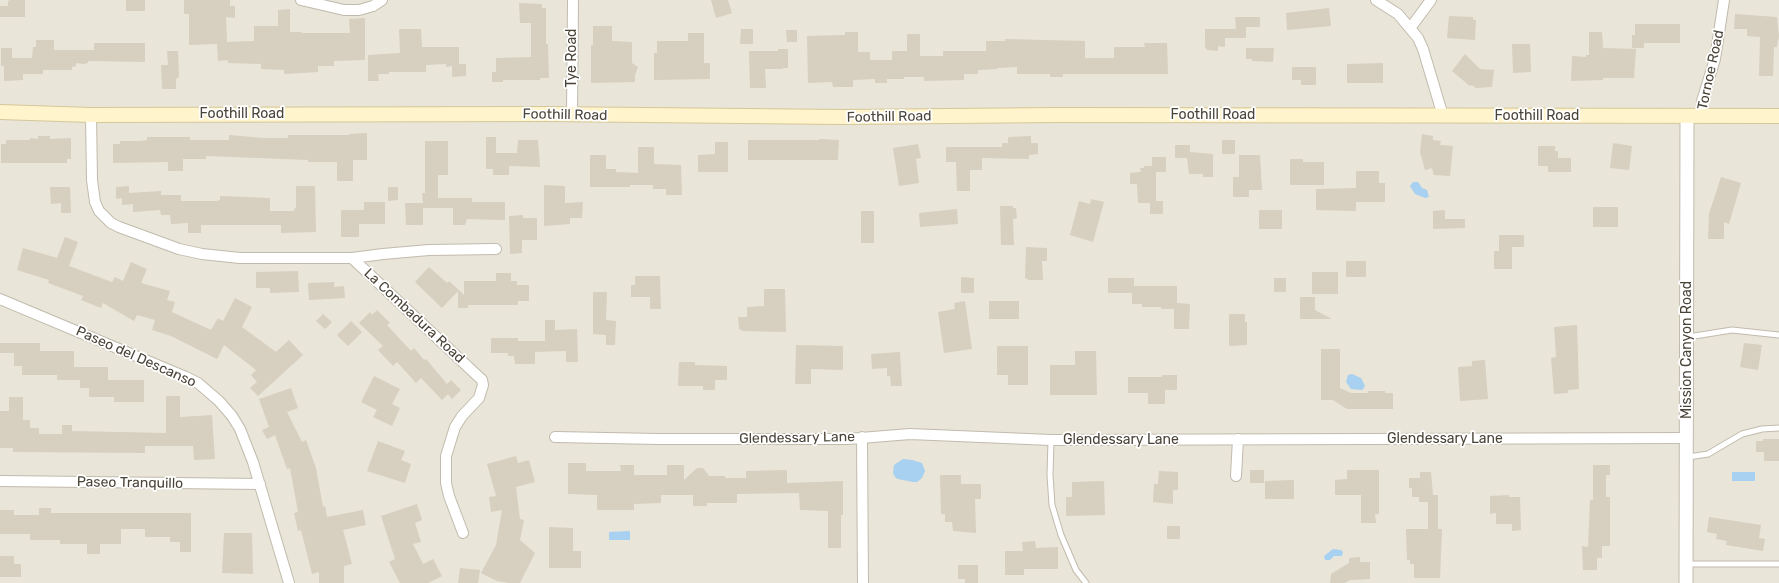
<!DOCTYPE html>
<html>
<head>
<meta charset="utf-8">
<style>
	body { margin:0 }
	canvas { display:block; background:#f5f2ea }
</style>
</head>
<body>
<canvas width="1779" height="583"></canvas>
<script>
const ctx = document.querySelector('canvas').getContext('2d');
ctx.lineJoin = 'round';
function paint(path, color) { ctx.fillStyle = color; ctx.fill(path, 'evenodd'); }
const shape = rows => new Path2D(rows.map(r => 'M' + r).join(''));
function stroke(path, color, width, dash) { ctx.strokeStyle = color; ctx.lineWidth = width; ctx.lineCap = dash ? 'butt' : 'round'; ctx.setLineDash(dash || []); ctx.stroke(path); }
function drawText(font, color, halo, rows, align = 'center') {
  ctx.font = font + ' Rubik,sans-serif'; ctx.lineWidth = 3.5; ctx.setLineDash([]); ctx.textBaseline = 'middle'; ctx.strokeStyle = halo; ctx.fillStyle = color; for (const [text, x, y, turn = 0] of rows) {
    ctx.save(); ctx.translate(x, y); ctx.rotate((+turn || 0) * Math.PI / 180); ctx.textAlign = isNaN(turn) ? turn : align; if (halo) ctx.strokeText(text, 0, 0); ctx.fillText(text, 0, 0); ctx.restore();
  }
}
const residential = shape([
	[0,0,1779,0,1779,583,0,583]
]);
const water = shape([
	[1413,182,1418,182,1422,188,1427,190,1429,197,1425,198,1415,194,1410,186],
	[1352,374,1361,378,1365,386,1362,390,1351,389,1346,382,1348,375],
	[903,459,912,460,922,463,925,471,922,478,917,482,913,482,898,479,895,477,893,473,894,465],
	[1732,472,1755,472,1755,481,1732,481],
	[630,531,630,540,609,540,609,532],
	[1333,549,1341,550,1343,552,1342,556,1334,556,1330,560,1325,560,1324,556]
]);
const building = shape([
	[10,0,25,0,25,17,0,17,0,6,8,6,8,1],
	[126,0,145,0,145,11,126,11],
	[184,0,230,0,230,6,235,6,235,18,226,17,227,42,254,41,254,26,278,26,278,10,290,9,290,32,301,32,302,33,350,33,349,19,365,18,365,60,334,61,334,66,318,66,318,72,284,74,284,70,261,69,261,64,228,63,228,60,218,61,217,44,189,45,189,14,184,14],
	[711,0,728,0,732,13,716,18],
	[519,3,542,4,542,8,546,8,546,44,548,44,549,78,540,78,540,80,503,80,503,82,492,82,492,72,496,72,496,58,531,57,531,23,520,23],
	[1329,8,1331,26,1287,30,1286,13],
	[1735,14,1777,17,1779,36,1777,47,1774,47,1773,76,1759,76,1760,37,1747,36,1747,29,1734,29],
	[1449,16,1473,17,1473,20,1476,20,1475,40,1447,38],
	[1235,17,1260,17,1260,27,1246,27,1246,38,1225,38,1225,47,1218,46,1218,51,1207,50,1205,47,1205,29,1236,29],
	[1635,24,1680,24,1680,43,1644,43,1644,48,1632,48,1632,35,1635,35],
	[593,26,612,26,612,41,632,42,632,63,638,67,635,75,635,82,591,83,591,45,593,45],
	[399,29,421,29,422,47,459,47,459,64,466,64,466,76,452,77,452,66,446,67,446,64,426,65,426,72,389,72,389,74,378,74,379,81,368,81,368,55,400,53],
	[741,29,753,29,753,44,740,44],
	[786,30,797,30,797,42,787,42],
	[845,32,858,32,858,52,870,52,870,60,892,60,892,51,907,51,907,34,920,34,920,56,943,56,943,51,986,51,986,41,1005,41,1005,39,1085,41,1085,58,1114,58,1114,47,1145,47,1144,43,1167,43,1168,74,1063,74,1063,77,1050,77,1050,74,1017,74,1017,67,997,68,997,69,978,70,978,74,964,74,964,80,924,81,924,77,904,77,904,79,887,79,887,83,875,83,875,79,853,80,853,87,833,87,832,82,808,83,807,36,845,35],
	[1589,32,1602,32,1603,48,1636,49,1634,78,1603,78,1603,80,1571,81,1572,56,1586,57,1586,55,1589,55],
	[688,33,704,33,704,63,710,63,710,79,654,80,654,53,657,53,657,41,688,41],
	[36,40,54,40,54,50,94,50,94,43,145,43,145,62,88,61,88,63,84,64,76,63,76,66,72,67,72,70,43,70,43,74,23,74,23,80,4,81,4,66,1,66,1,48,12,48,12,58,32,58,33,47,36,47],
	[1512,44,1530,44,1531,72,1513,73],
	[1246,48,1274,48,1273,62,1252,61,1252,59,1246,59],
	[778,49,788,49,788,68,784,68,782,69,765,69,766,88,750,88,749,51,778,51],
	[167,51,178,51,179,77,176,79,176,89,162,89,161,65,168,65],
	[1465,54,1480,69,1494,70,1492,87,1476,88,1472,85,1470,86,1452,71],
	[1383,63,1383,83,1347,83,1347,64],
	[1292,67,1316,67,1316,85,1301,85,1301,80,1292,80],
	[367,133,367,160,353,160,353,181,337,181,337,162,308,162,308,160,206,156,206,159,183,159,183,171,168,171,168,162,113,163,113,144,120,144,120,141,141,141,147,140,147,137,190,137,190,140,229,140,229,135,263,138,288,138,288,135,349,135,349,134],
	[1422,134,1433,136,1433,140,1441,141,1440,145,1453,146,1450,176,1434,175,1432,168,1425,170,1420,152],
	[38,136,50,136,50,139,71,138,71,159,67,159,67,163,1,163,1,144,6,144,6,140,30,140,30,138,38,139],
	[1031,136,1031,143,1038,143,1038,154,1029,155,1029,159,982,158,982,170,970,170,970,191,957,191,956,162,946,162,946,147,1002,147,1002,143,1008,143,1008,137],
	[486,137,496,137,496,153,517,153,518,140,538,140,540,167,509,166,509,175,493,175,493,169,486,169],
	[819,139,839,140,838,160,748,160,748,140,819,140],
	[1222,140,1235,140,1235,154,1222,154],
	[425,141,448,141,448,175,438,175,438,198,472,198,472,202,505,202,505,220,467,219,465,225,453,225,453,208,423,208,423,225,406,225,405,203,423,203,422,193,425,193],
	[715,142,728,142,728,172,698,172,698,155,715,154],
	[1613,143,1632,146,1629,170,1610,168],
	[918,144,921,158,916,159,919,183,899,186,893,148],
	[1175,145,1190,145,1190,152,1213,154,1213,177,1203,177,1203,174,1189,174,1187,158,1175,158],
	[1538,146,1555,146,1555,151,1558,151,1558,158,1571,158,1571,172,1548,172,1548,166,1538,166],
	[638,147,654,147,654,164,681,165,682,195,666,195,666,189,653,189,653,185,630,185,630,187,590,187,590,155,606,155,606,169,616,169,616,172,638,173],
	[1239,155,1260,155,1262,190,1249,190,1249,197,1233,197,1233,177,1239,177],
	[1152,157,1166,157,1166,172,1156,172,1156,201,1163,201,1163,214,1150,214,1150,203,1138,203,1137,184,1130,184,1130,173,1141,172,1140,168,1144,168,1144,166,1152,166],
	[1290,159,1303,159,1303,162,1324,162,1324,185,1290,185],
	[1356,171,1379,171,1379,183,1385,183,1385,202,1356,202,1356,211,1316,210,1316,189,1356,188],
	[1721,177,1741,183,1729,224,1724,222,1724,239,1708,239,1709,214],
	[544,185,565,186,565,203,583,202,582,218,570,218,570,224,544,226],
	[129,186,129,193,161,191,161,195,181,195,181,201,217,201,220,200,220,196,270,198,270,211,294,211,294,209,296,208,296,186,315,186,316,232,281,233,281,225,201,225,201,233,188,233,188,223,171,224,170,215,161,215,160,210,133,212,133,204,122,205,122,198,116,199,116,187],
	[50,187,70,187,71,213,61,213,61,203,51,204],
	[388,187,398,187,398,200,388,201],
	[1091,199,1104,202,1093,242,1070,235,1079,201,1090,204],
	[364,202,385,202,385,224,359,224,359,237,341,237,341,210,364,210],
	[1000,206,1013,206,1013,208,1016,208,1017,218,1013,219,1014,245,1001,245],
	[1593,207,1618,207,1618,227,1593,227],
	[957,209,958,224,920,227,919,213],
	[1259,210,1282,210,1282,229,1259,229],
	[1445,210,1445,219,1465,219,1465,228,1433,229,1433,211],
	[861,211,874,211,874,243,861,243],
	[523,215,523,218,537,218,537,240,522,240,522,253,510,254,509,216],
	[1499,235,1524,235,1524,247,1512,247,1512,269,1494,269,1494,251,1499,251],
	[65,237,78,242,69,266,112,282,115,277,123,281,131,262,147,269,141,283,170,291,167,300,175,302,172,312,211,330,218,318,223,321,235,298,252,307,242,327,276,352,289,340,303,355,258,396,250,388,257,382,251,375,256,370,224,345,217,359,171,336,152,330,155,320,137,315,134,321,103,303,101,308,81,300,83,296,48,283,49,280,17,270,23,248,57,258],
	[1026,247,1047,248,1047,261,1042,261,1043,280,1029,280,1025,278],
	[1346,261,1366,261,1366,277,1346,277],
	[429,267,447,283,449,281,464,295,464,281,496,281,496,273,511,273,511,281,517,281,517,285,529,285,529,301,518,301,518,305,468,305,468,308,458,308,458,291,442,308,415,282],
	[298,271,299,292,270,293,270,288,256,288,256,272],
	[1312,272,1338,272,1338,294,1312,294],
	[635,276,660,276,661,309,650,309,650,297,631,297,631,285,635,285],
	[961,277,974,278,974,293,961,293],
	[1108,278,1134,278,1134,286,1177,286,1177,303,1190,304,1189,329,1174,329,1174,309,1161,309,1161,307,1142,307,1142,304,1132,304,1132,293,1108,293],
	[1274,278,1286,278,1286,292,1274,292],
	[334,282,334,287,344,286,345,298,309,300,308,283],
	[764,289,785,289,786,332,743,331,739,329,738,317,747,317,747,307,764,306],
	[593,292,607,292,606,320,616,321,615,345,606,345,606,335,593,334],
	[1300,297,1315,297,1315,310,1332,319,1300,319],
	[965,301,972,349,944,353,938,312,955,309,954,303],
	[989,301,1019,301,1019,319,989,319],
	[377,310,390,323,387,325,411,351,414,348,424,360,426,359,447,384,451,380,461,390,452,399,448,394,442,400,421,378,416,383,397,362,393,366,378,350,383,346,359,323,370,312,372,315],
	[323,314,332,322,325,329,316,321],
	[1229,314,1245,314,1245,322,1247,322,1247,345,1229,346],
	[545,320,555,320,555,330,577,329,578,362,566,362,566,351,535,352,535,364,515,364,514,356,508,356,508,353,491,353,491,338,518,338,518,341,545,341],
	[351,321,362,332,348,346,337,335],
	[1577,325,1579,389,1568,390,1568,393,1554,394,1551,358,1556,357,1554,327],
	[0,343,40,343,40,351,74,351,74,367,108,367,108,380,144,380,144,402,114,402,114,397,89,397,89,388,80,388,80,380,57,380,57,375,22,375,22,366,14,366,14,353,0,353],
	[1744,343,1762,345,1758,370,1740,367],
	[796,345,843,346,843,370,811,369,811,384,795,384],
	[997,346,1028,346,1028,385,1008,385,1008,375,997,375],
	[1321,349,1340,349,1340,388,1351,393,1368,393,1368,391,1385,391,1385,393,1393,393,1393,409,1347,409,1333,400,1321,400],
	[1075,351,1096,351,1097,395,1050,395,1050,365,1075,365],
	[900,352,902,386,891,386,890,376,887,376,887,368,872,369,871,354],
	[1485,360,1488,399,1460,401,1458,367,1472,366,1472,361],
	[679,362,695,362,695,365,727,366,727,380,715,380,715,390,703,390,703,386,678,386],
	[1162,375,1177,375,1177,390,1165,390,1165,404,1148,404,1148,393,1128,393,1128,377,1162,377],
	[374,376,400,389,392,404,400,408,392,426,373,417,377,410,361,402],
	[291,388,298,408,287,412,302,442,306,440,316,468,323,507,325,506,327,517,363,510,366,525,343,530,352,564,344,566,344,583,319,583,319,572,312,574,301,530,298,531,294,513,298,512,290,468,287,469,275,435,267,439,262,430,269,427,259,399],
	[166,396,180,396,180,417,212,415,215,459,194,460,193,446,145,446,145,453,13,452,13,448,0,448,0,411,9,411,9,397,23,397,23,420,30,420,30,428,39,428,39,434,62,434,62,425,72,425,72,431,166,433],
	[1763,439,1779,439,1779,461,1764,461,1764,452,1756,452,1756,441,1763,441],
	[378,441,405,451,401,460,411,464,405,483,367,471],
	[516,456,518,463,529,460,535,482,516,487,520,519,524,520,520,540,535,553,520,583,509,583,497,581,481,573,496,545,502,510,491,512,489,497,496,496,487,464],
	[568,463,586,463,586,471,621,471,620,465,634,465,634,475,667,475,667,465,684,465,684,480,697,468,703,468,709,476,725,476,725,478,746,478,746,471,787,470,787,483,843,481,843,515,841,515,841,548,828,548,828,511,800,510,799,493,737,494,737,503,707,503,707,506,693,506,693,495,661,495,661,503,634,504,634,510,597,510,597,495,568,494],
	[1593,465,1610,465,1610,475,1606,475,1606,497,1610,497,1610,546,1602,546,1602,558,1597,558,1597,570,1583,570,1582,546,1588,547,1590,500,1593,500],
	[1250,470,1264,470,1264,483,1250,483],
	[1347,470,1379,470,1379,514,1375,514,1376,523,1361,523,1361,495,1335,495,1335,480,1347,479],
	[1159,471,1178,472,1178,490,1173,490,1173,504,1153,502,1154,484,1158,484],
	[1420,472,1431,472,1433,495,1438,495,1438,529,1442,529,1440,578,1414,578,1414,564,1410,564,1410,560,1407,560,1406,529,1428,529,1428,502,1419,502,1419,497,1412,497,1412,488,1409,488,1409,478,1420,478],
	[940,475,961,475,961,484,981,484,981,499,975,499,976,533,953,531,952,522,945,522,945,514,941,514],
	[1294,480,1294,499,1265,499,1265,481],
	[1104,481,1105,515,1066,516,1066,497,1072,497,1072,482],
	[1509,495,1509,497,1520,497,1521,530,1512,531,1512,524,1496,524,1496,513,1490,514,1490,496],
	[417,504,422,520,415,523,421,542,413,544,423,564,433,559,442,576,428,583,400,583,389,562,395,559,381,516],
	[39,508,51,508,51,513,191,513,191,552,180,552,180,542,170,542,170,537,145,537,145,529,121,529,121,544,100,544,100,554,87,554,87,544,60,544,60,540,30,540,30,534,0,534,0,510,14,510,14,515,39,515],
	[1709,517,1761,525,1759,538,1765,539,1763,551,1726,545,1727,541,1716,539,1717,534,1707,532],
	[1167,526,1180,526,1180,539,1167,539],
	[549,527,573,528,573,551,581,551,581,568,549,568],
	[224,533,252,533,253,574,222,573],
	[1035,541,1036,548,1058,547,1058,569,1024,569,1024,575,1005,575,1005,551,1023,551,1022,542],
	[0,556,14,556,14,564,21,564,21,577,0,577],
	[1360,557,1360,562,1370,562,1370,579,1350,580,1345,583,1330,583,1331,574,1349,563,1349,558],
	[958,565,978,565,978,583,965,583,965,579,958,579],
	[460,568,480,570,478,583,458,583]
]);
const service = shape([
	[1688,337,1732,330,1779,335],
	[1051,440,1050,475,1052,505,1061,535,1076,570,1086,583],
	[1688,457,1708,454,1742,434,1762,429,1779,428],
	[1687,564,1779,564]
]);
const minor = shape([
	[301,0,344,10,359,10,373,6,382,0],
	[1376,0,1398,14,1418,38,1423,49,1443,116],
	[1411,27,1431,0],
	[91,115,92,180,95,202,99,211,111,223,119,227,179,249,202,254,240,258,352,258,383,254,429,250,496,249],
	[572,115,573,0],
	[1701,117,1702,101,1715,59,1724,0],
	[352,258,482,380,483,385,479,398,462,416,455,427,446,456,446,483,449,496,463,533],
	[0,299,186,377,198,383,219,401,232,416,240,429,253,462,289,583],
	[555,437,658,439,848,439,910,434,1051,440,1687,438],
	[862,437,863,583],
	[1236,476,1238,439],
	[0,481,260,484]
]);
const tertiary = shape([
	[1686,583,1687,117]
]);
const secondary = shape([
	[0,112,91,115,546,114,843,117,1057,115,1779,116]
]);
const streetNames = [
	["Tye Road",572,58,-90],
	["Tornoe Road",1711,70,-78],
	["Foothill Road",242,114],
	["Foothill Road",565,115,1],
	["Foothill Road",1213,115],
	["Foothill Road",1537,116],
	["Foothill Road",889,117,-1],
	["La Combadura Road",414,316,43],
	["Mission Canyon Road",1687,350,-90],
	["Paseo del Descanso",136,357,24],
	["Glendessary Lane",797,438,-1],
	["Glendessary Lane",1445,439],
	["Glendessary Lane",1121,440],
	["Paseo Tranquillo",130,483,1]
];
paint(residential, '#e9e5d8');
paint(water, '#a7d0f1');
paint(building, '#d7cfc0');
stroke(service, '#c1bbad', 7);
stroke(minor, '#c1bbad', 12);
stroke(tertiary, '#c1bbad', 15);
stroke(secondary, '#d5c79a', 16);
stroke(service, '#fff', 5);
stroke(minor, '#fff', 10);
stroke(tertiary, '#fff', 13);
stroke(secondary, '#fff4cb', 14);
drawText('14px', '#4a4338', '#fff', streetNames);
</script>
</body>
</html>
